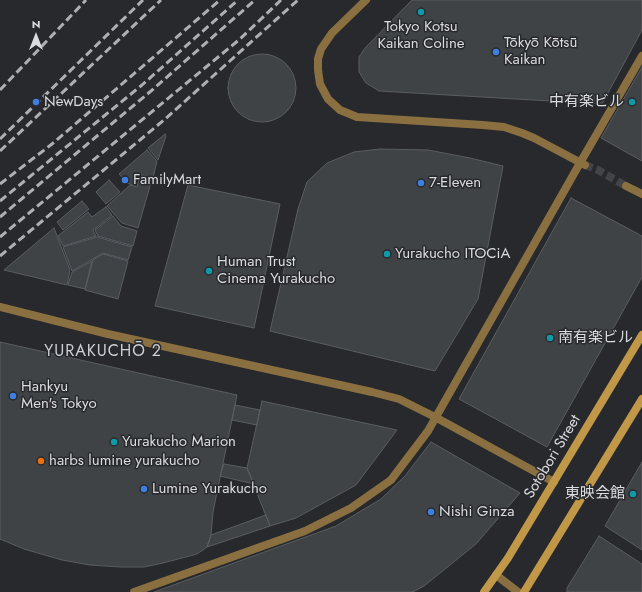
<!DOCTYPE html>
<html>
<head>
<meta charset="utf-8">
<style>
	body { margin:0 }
	#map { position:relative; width:642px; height:592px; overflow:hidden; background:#27292d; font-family:Jost,sans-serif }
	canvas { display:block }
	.north { position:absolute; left:16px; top:16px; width:40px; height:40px; -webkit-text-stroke:3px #27292d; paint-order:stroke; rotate:0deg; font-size:11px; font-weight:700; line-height:16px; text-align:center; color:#dadbde }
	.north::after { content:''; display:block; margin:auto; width:14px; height:18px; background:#dadbde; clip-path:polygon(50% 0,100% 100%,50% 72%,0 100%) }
</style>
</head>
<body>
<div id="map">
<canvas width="642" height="592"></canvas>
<div class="north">N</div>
</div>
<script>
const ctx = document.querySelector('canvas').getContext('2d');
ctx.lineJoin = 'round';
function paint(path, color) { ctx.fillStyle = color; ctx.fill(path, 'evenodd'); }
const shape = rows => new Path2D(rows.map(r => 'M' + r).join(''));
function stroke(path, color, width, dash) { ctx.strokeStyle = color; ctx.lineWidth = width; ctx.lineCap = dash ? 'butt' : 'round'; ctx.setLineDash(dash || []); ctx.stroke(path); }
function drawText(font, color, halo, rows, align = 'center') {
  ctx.font = font + ' Jost,"Noto Sans JP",sans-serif'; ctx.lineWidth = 3; ctx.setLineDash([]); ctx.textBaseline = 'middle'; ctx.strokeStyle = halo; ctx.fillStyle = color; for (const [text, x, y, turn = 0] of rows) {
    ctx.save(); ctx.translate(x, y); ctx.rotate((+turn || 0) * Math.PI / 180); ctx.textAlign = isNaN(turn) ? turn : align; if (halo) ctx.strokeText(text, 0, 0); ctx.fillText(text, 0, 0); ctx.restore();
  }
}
const building = shape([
	[412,0,642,0,642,30,602,104,379,91,366,83,359,72,359,57,365,48,412,0],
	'228 88a34 34 0 1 1 68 0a34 34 0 1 1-68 0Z',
	[642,67,642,161,601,138,642,67],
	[165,134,166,136,158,160,148,148,165,134],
	[380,149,428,150,470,158,503,166,478,299,435,371,270,331,298,209,307,182,327,163,354,152,380,149],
	[147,150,157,161,153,178,138,174,135,186,127,183,119,174,147,150],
	[140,176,152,179,138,228,122,223,107,206,130,185,137,187,140,176],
	[109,180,120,192,106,204,96,192,109,180],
	[188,185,280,204,254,328,155,306,188,185],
	[571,198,642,236,642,277,547,447,459,399,571,198],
	[82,201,89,209,63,230,57,222,82,201],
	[106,207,112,215,93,230,96,236,63,246,58,236,88,212,92,217,106,207],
	[113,216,121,226,137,231,133,246,98,236,95,230,113,216],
	[54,228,70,270,67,285,4,270,54,228],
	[97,237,132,247,128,260,103,253,72,271,63,247,97,237],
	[103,254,128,261,118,299,85,290,93,260,103,254],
	[92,261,85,289,68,285,72,272,92,261],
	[0,342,237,395,213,512,211,535,207,547,197,554,163,563,144,567,121,567,90,565,62,560,24,549,0,539,0,342],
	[262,401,397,430,356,485,296,518,270,526,247,468,262,401],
	[235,405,260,410,257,425,232,420,235,405],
	[431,442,520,493,476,544,424,586,413,592,154,592,336,526,381,499,405,476,431,442],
	[642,462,642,550,605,526,642,462],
	[224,464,247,468,254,484,220,476,224,464],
	[266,515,270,526,207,547,211,535,266,515],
	[599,536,642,564,642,592,567,592,567,588,599,536]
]);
const streetTunnel = shape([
	[585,165,598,170,626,186]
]);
const street = shape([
	[366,0,332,33,321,49,318,59,318,70,320,84,328,99,340,110,357,117,483,125,504,127,522,133,534,138,585,165],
	[626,186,642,194],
	[0,307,108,334,372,392,399,399,435,417,554,482],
	[496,575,518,592],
	[134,592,305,531,351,508,391,480,428,431,580,163,642,56]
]);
const secondary = shape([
	[484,592,508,558,642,335],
	[524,592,642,399]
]);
const rail = shape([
	[0,90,86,0],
	[0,139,143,0],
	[0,151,161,0],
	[0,184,52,144,220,0],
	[0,201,142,85,238,0],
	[0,217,151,91,255,0],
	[0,237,240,39,281,0],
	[0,256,164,120,298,0]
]);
const markers = [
	[421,12,4,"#0f9aa8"],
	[496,52,4,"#3f7fe0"],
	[36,102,4,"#3f7fe0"],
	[632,102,4,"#0f9aa8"],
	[125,180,4,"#3f7fe0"],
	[421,183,4,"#3f7fe0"],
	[387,254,4,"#0f9aa8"],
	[209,271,4,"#0f9aa8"],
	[550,338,4,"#0f9aa8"],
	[13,396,4,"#3f7fe0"],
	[114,442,4,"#0f9aa8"],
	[41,461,4,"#e8710a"],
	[144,489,4,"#3f7fe0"],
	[633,494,4,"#0f9aa8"],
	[431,512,4,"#3f7fe0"]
];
const poiNames = [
	["Tokyo Kotsu",421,27,"center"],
	["Kaikan Coline",421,44,"center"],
	["Tōkyō Kōtsū",504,43],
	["Kaikan",504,60],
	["NewDays",44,102],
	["中有楽ビル",624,102,"right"],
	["FamilyMart",133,180],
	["7-Eleven",429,183],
	["Yurakucho ITOCiA",395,254],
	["Human Trust",217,262],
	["Cinema Yurakucho",217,279],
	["南有楽ビル",558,338],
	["Hankyu",21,387],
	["Men's Tokyo",21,404],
	["Yurakucho Marion",122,442],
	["harbs lumine yurakucho",49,461],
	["Lumine Yurakucho",152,489],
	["東映会館",625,494,"right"],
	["Nishi Ginza",439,512]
];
const streetNames = [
	["Sotobori Street",553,457,-59]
];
const neighbourhoodNames = [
	["YURAKUCHŌ 2",103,352]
];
paint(building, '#404346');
stroke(building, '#5a5d61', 1);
stroke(streetTunnel, '#424448', 8, [8, 4]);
stroke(street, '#8a7041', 8);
stroke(secondary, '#c19748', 8);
stroke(rail, '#aeafb2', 3, [8, 4]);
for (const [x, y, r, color] of markers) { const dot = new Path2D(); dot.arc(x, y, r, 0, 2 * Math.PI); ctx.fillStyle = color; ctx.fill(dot); stroke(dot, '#27292d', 1.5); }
drawText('15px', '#dadbde', '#27292d', poiNames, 'left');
drawText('15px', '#dadbde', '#27292d', streetNames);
ctx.letterSpacing = '1px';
drawText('16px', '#cccfd4', '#27292d', neighbourhoodNames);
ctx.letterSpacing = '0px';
</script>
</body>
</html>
